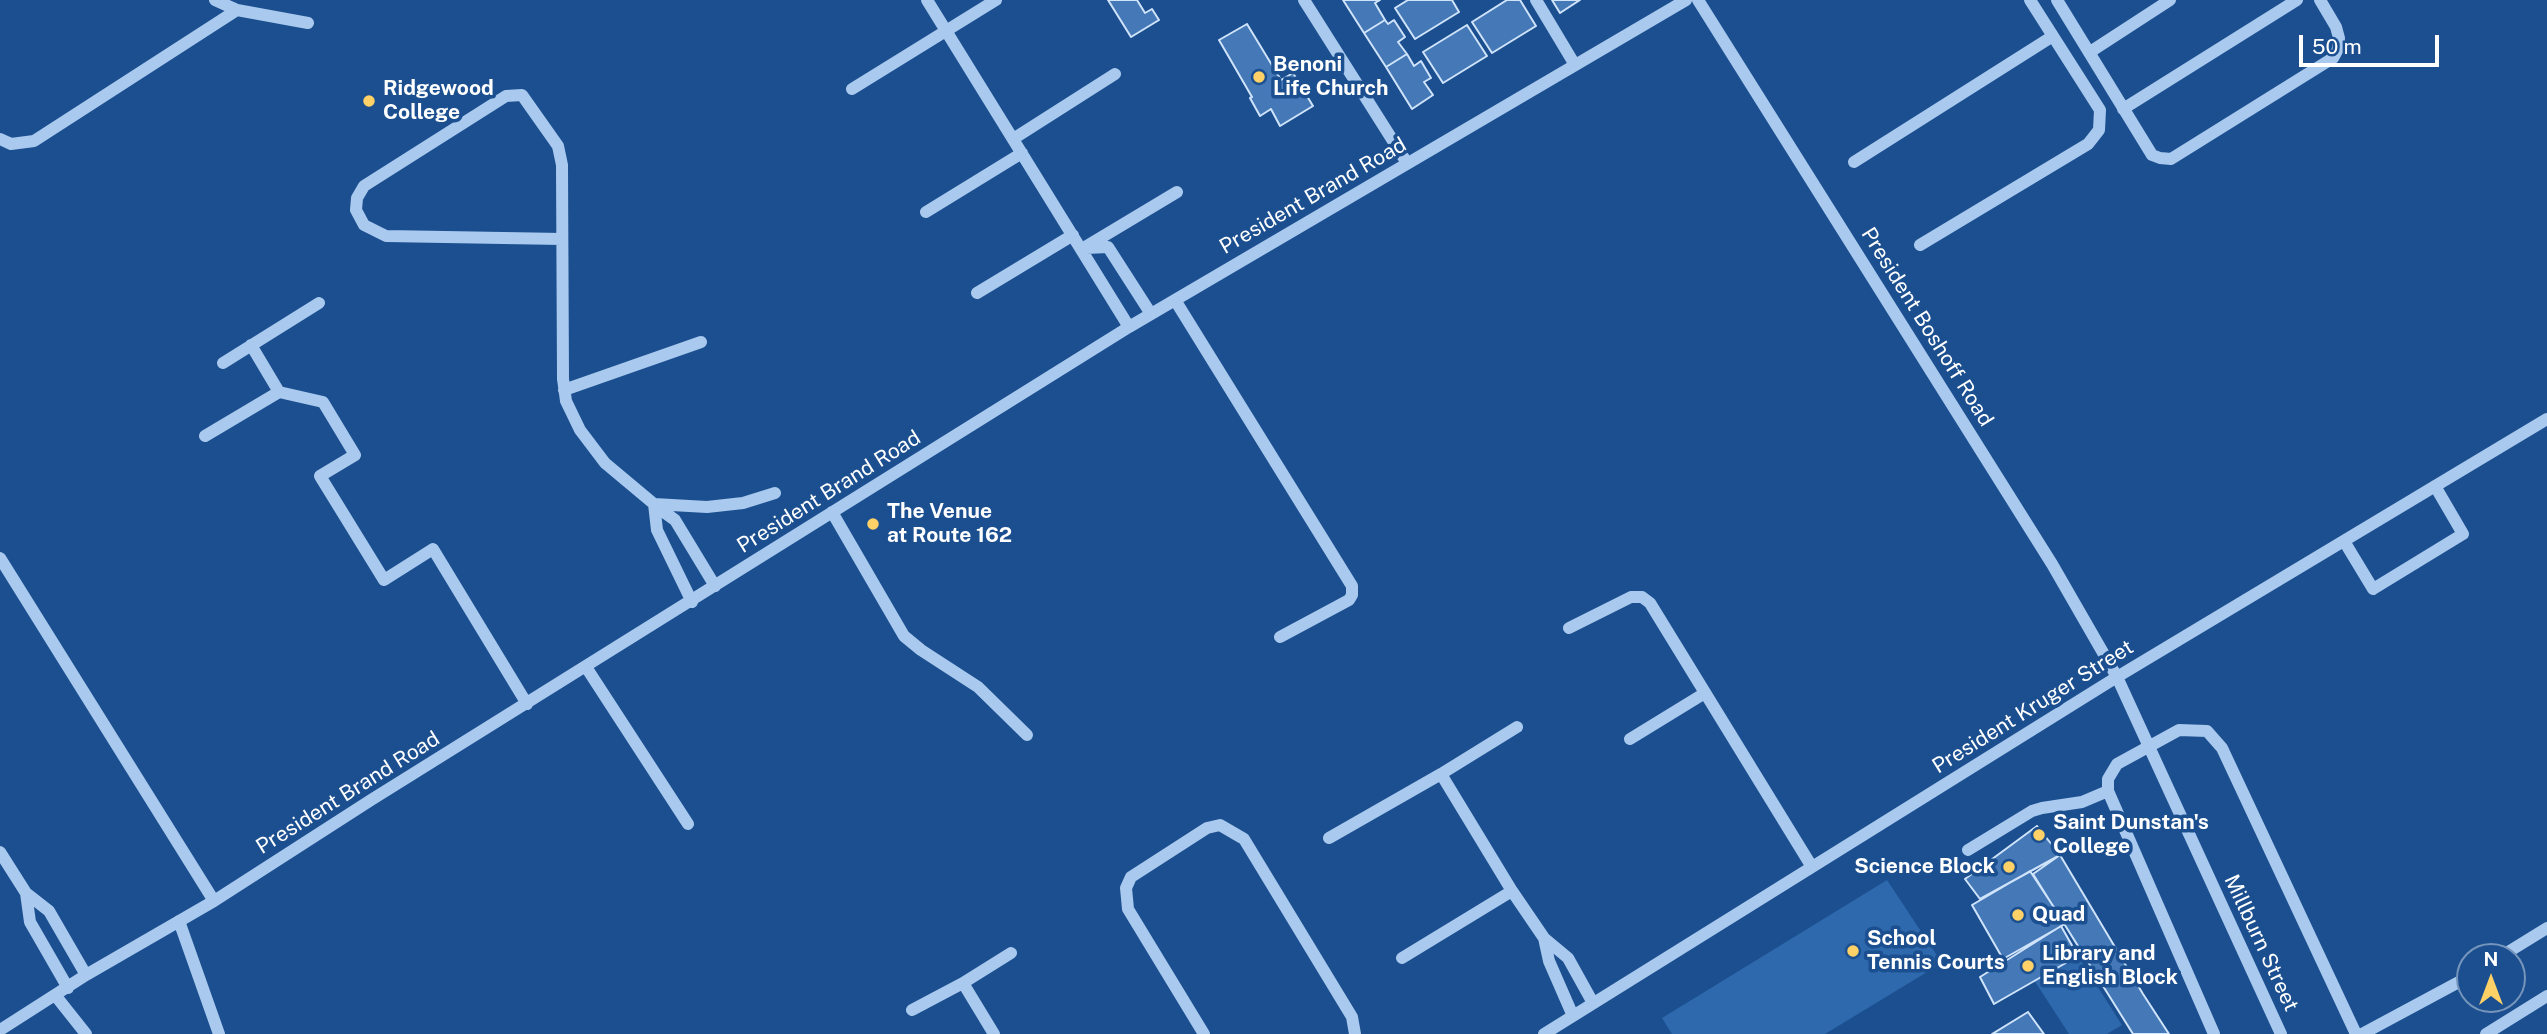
<!DOCTYPE html>
<html>
<head>
<meta charset="utf-8">
<style>
	body { margin:0 }
	#map { position:relative; width:2547px; height:1034px; overflow:hidden; background:#1b4f8f; font-family:"Public Sans",sans-serif }
	canvas { display:block }
	.north { position:absolute; left:2456px; top:943px; width:70px; height:70px; box-sizing:border-box; background:#1b4f8f; border:2px solid #7695bc; border-radius:50%; rotate:0deg; font-size:19px; font-weight:700; line-height:28px; text-align:center; color:#fff }
	.north::after { content:''; display:block; margin:auto; width:24px; height:32px; background:#ffd166; clip-path:polygon(50% 0,100% 100%,50% 72%,0 100%) }
	.scale { position:absolute; left:2299px; top:35px; width:140px; height:32px; box-sizing:border-box; border:4px solid #fff; border-top:0; padding-left:9px; font-size:21px; line-height:24px; white-space:nowrap; color:#fff; -webkit-text-stroke:5px #1b4f8f; paint-order:stroke }
</style>
</head>
<body>
<div id="map">
<canvas width="2547" height="1034"></canvas>
<div class="north">N</div>
<div class="scale">50 m</div>
</div>
<script>
const ctx = document.querySelector('canvas').getContext('2d');
ctx.lineJoin = 'round';
function paint(path, color) { ctx.fillStyle = color; ctx.fill(path, 'evenodd'); }
const shape = rows => new Path2D(rows.map(r => 'M' + r).join(''));
function stroke(path, color, width, dash) { ctx.strokeStyle = color; ctx.lineWidth = width; ctx.lineCap = dash ? 'butt' : 'round'; ctx.setLineDash(dash || []); ctx.stroke(path); }
function drawText(font, color, halo, rows, align = 'center') {
  ctx.font = font + ' "Public Sans",sans-serif'; ctx.lineWidth = 7; ctx.setLineDash([]); ctx.textBaseline = 'middle'; ctx.strokeStyle = halo; ctx.fillStyle = color; for (const [text, x, y, turn = 0] of rows) {
    ctx.save(); ctx.translate(x, y); ctx.rotate((+turn || 0) * Math.PI / 180); ctx.textAlign = isNaN(turn) ? turn : align; if (halo) ctx.strokeText(text, 0, 0); ctx.fillText(text, 0, 0); ctx.restore();
  }
}
const green = shape([
	[1887,880,1942,963,1825,1034,1672,1034,1662,1018],
	[2078,956,2122,1025,2107,1034,2069,1034,2034,980]
]);
const building = shape([
	[1108,0,1137,0,1145,13,1152,9,1159,20,1131,37,1108,0],
	[1343,0,1380,0,1375,3,1385,20,1364,33,1343,0],
	[1408,0,1452,0,1459,12,1415,39,1395,8,1408,0],
	[1507,0,1520,0,1536,26,1492,53,1472,22,1507,0],
	[1552,0,1580,0,1560,13,1552,0],
	[1385,20,1388,24,1394,20,1405,37,1398,42,1407,54,1386,67,1364,33,1385,20],
	[1247,24,1281,80,1293,73,1313,106,1280,126,1271,109,1260,116,1250,98,1252,97,1219,40,1247,24],
	[1467,25,1487,56,1443,83,1423,52,1467,25],
	[1407,54,1414,66,1421,61,1431,78,1424,82,1433,95,1412,109,1386,67,1407,54],
	[2037,826,2060,855,1980,899,1965,879,2037,826],
	[2060,855,2143,994,2169,1034,2133,1034,2033,874,2060,855],
	[2030,871,2065,924,2003,959,1972,905,2030,871],
	[2061,926,2078,956,1994,1004,1980,977,2061,926],
	[2028,1012,2044,1034,1992,1034,2028,1012]
]);
const minor = shape([
	[215,0,237,10,308,23],
	[927,0,1129,327],
	[1304,0,1407,163],
	[1536,0,1575,65],
	[1698,0,2052,564,2117,677,2281,1034],
	[2057,0,2152,155,2160,158,2171,159,2333,58,2338,49,2339,38,2336,27,2320,0],
	[2090,52,2170,0],
	[852,89,996,0],
	[2123,109,2297,0],
	[0,139,11,144,34,141,237,10],
	[1013,139,1115,74],
	[1854,162,2053,36],
	[926,212,1022,153],
	[562,239,386,236,364,225,356,210,357,198,364,186,506,96,522,95,558,146,562,165,563,379,566,401,580,430,605,463,654,504,707,507,743,503,775,493],
	[1920,245,2088,144,2099,130,2100,110,2030,0],
	[1086,248,1108,247,1151,314],
	[1082,249,1177,192],
	[977,293,1073,235],
	[1175,300,1352,586,1352,595,1349,600,1280,637],
	[251,345,279,392],
	[223,363,319,303],
	[564,390,701,342],
	[205,436,279,392,323,402,355,455,320,476,384,580,433,549,527,704],
	[654,504,657,530,692,602],
	[654,505,675,520,715,586],
	[832,512,904,636,921,650,978,687,1027,735],
	[2344,541,2373,589,2463,534,2435,486],
	[0,558,214,901],
	[1569,628,1631,597,1642,597,1650,603,1812,867],
	[586,667,688,824],
	[1630,739,1705,693],
	[1441,774,1512,891,1544,938,1568,958,1593,1003],
	[1329,838,1441,774,1517,727],
	[1968,850,2032,811,2042,808,2082,802,2108,791],
	[0,852,26,893,49,911,86,975],
	[26,893,30,922,68,988],
	[179,921,219,1034],
	[1544,938,1549,961,1573,1016],
	[2500,957,2547,928],
	[1402,958,1512,891],
	[963,983,1011,953],
	[55,995,86,1034],
	[912,1010,963,983,994,1034],
	[0,1030,86,975,214,901,371,800,1129,327,1686,0],
	[1204,1034,1128,909,1126,888,1131,877,1207,828,1220,825,1244,839,1352,1017,1355,1034],
	[1544,1034,2117,677,2547,419],
	[2214,1034,2108,791,2108,779,2117,764,2179,730,2207,731,2222,748,2356,1034],
	[2362,1034,2470,976],
	[2486,1034,2547,996]
]);
const markers = [
	[1259,77,7,"#ffd166"],
	[369,101,7,"#ffd166"],
	[873,524,7,"#ffd166"],
	[2039,835,7,"#ffd166"],
	[2009,867,7,"#ffd166"],
	[2018,915,7,"#ffd166"],
	[1853,951,7,"#ffd166"],
	[2028,966,7,"#ffd166"]
];
const poiNames = [
	["Benoni",1273,65],
	["Life Church",1273,89],
	["Ridgewood",383,89],
	["College",383,113],
	["The Venue",887,512],
	["at Route 162",887,536],
	["Saint Dunstan's",2053,823],
	["College",2053,847],
	["Science Block",1995,867,"right"],
	["Quad",2032,915],
	["School",1867,939],
	["Tennis Courts",1867,963],
	["Library and",2042,954],
	["English Block",2042,978]
];
const streetNames = [
	["President Brand Road",1313,196,-30],
	["President Boshoff Road",1927,327,58],
	["President Brand Road",829,492,-32],
	["President Kruger Street",2033,707,-32],
	["President Brand Road",348,793,-32],
	["Millburn Street",2261,943,65]
];
paint(green, '#2e69ad');
paint(building, '#4478b7');
stroke(building, '#cfe3fa', 2);
stroke(minor, '#a9c9ee', 12);
for (const [x, y, r, color] of markers) { const dot = new Path2D(); dot.arc(x, y, r, 0, 2 * Math.PI); ctx.fillStyle = color; ctx.fill(dot); stroke(dot, '#1b4f8f', 2.5); }
drawText('bold 21px', '#fff', '#1b4f8f', poiNames, 'left');
drawText('21px', '#fff', '#1b4f8f', streetNames);
</script>
</body>
</html>
